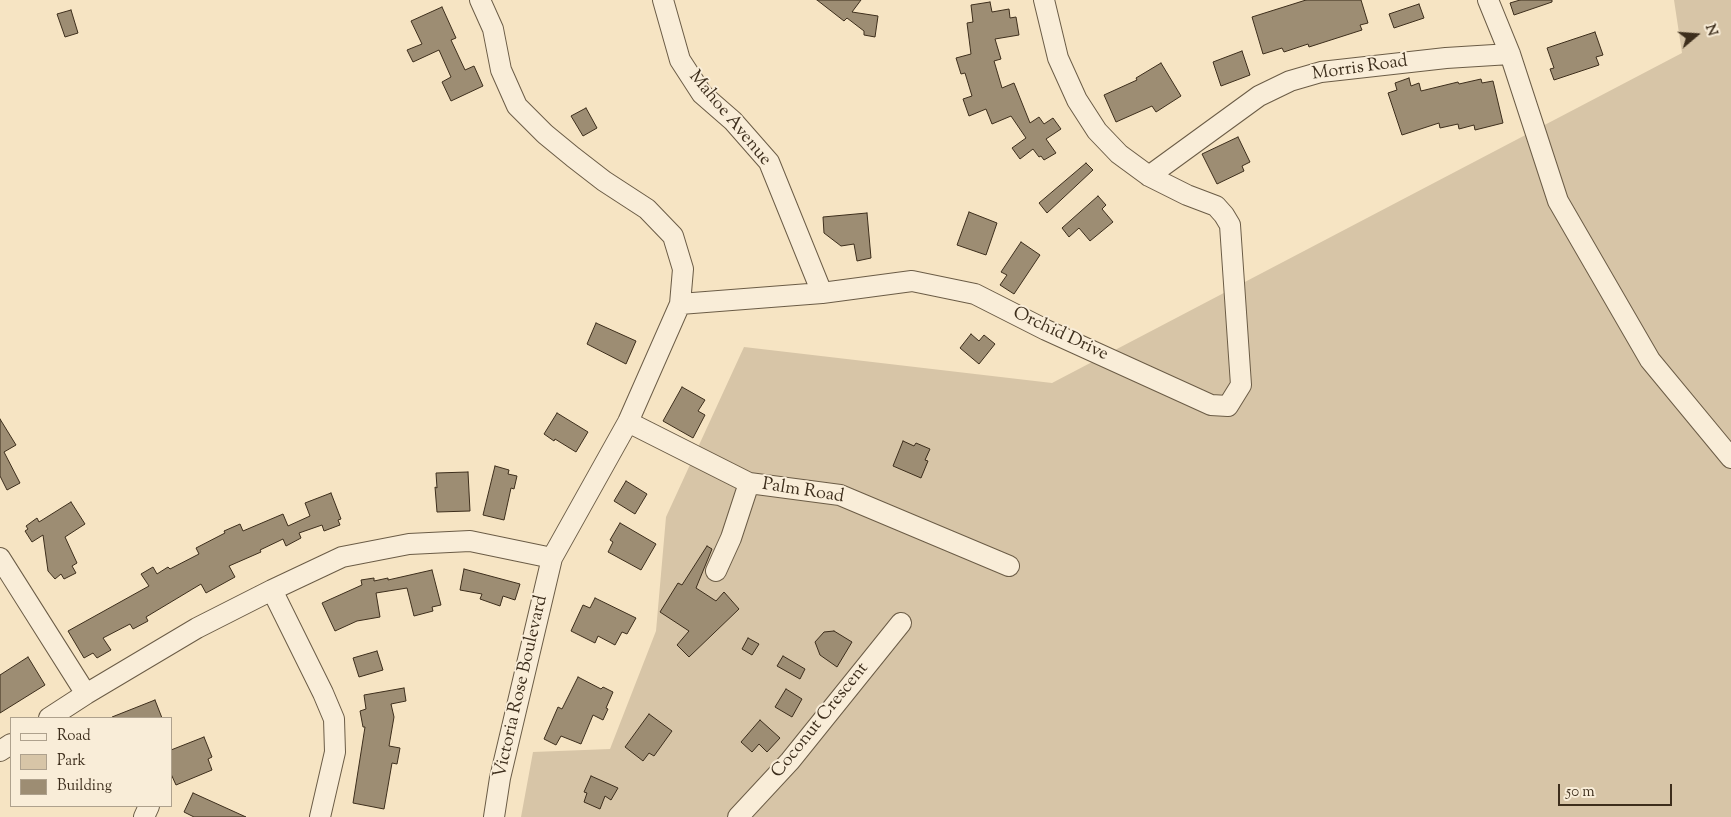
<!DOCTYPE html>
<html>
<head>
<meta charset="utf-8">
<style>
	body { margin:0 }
	#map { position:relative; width:1731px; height:817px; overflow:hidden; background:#f6e4c3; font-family:"Sorts Mill Goudy",serif }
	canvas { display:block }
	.legend { position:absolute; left:10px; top:717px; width:162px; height:90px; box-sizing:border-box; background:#f9edd8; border:1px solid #aea18d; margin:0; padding:6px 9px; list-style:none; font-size:15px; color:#3d2e1c }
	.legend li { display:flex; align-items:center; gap:10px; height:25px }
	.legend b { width:25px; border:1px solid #aea18d }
	.north { position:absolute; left:1671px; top:10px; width:50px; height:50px; -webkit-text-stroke:4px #f9edd8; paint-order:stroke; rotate:72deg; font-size:14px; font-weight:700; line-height:20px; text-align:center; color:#3d2e1c }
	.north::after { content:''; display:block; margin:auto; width:18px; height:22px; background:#3d2e1c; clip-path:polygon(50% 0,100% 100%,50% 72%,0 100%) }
	.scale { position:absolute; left:1558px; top:784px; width:114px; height:22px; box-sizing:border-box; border:2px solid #3d2e1c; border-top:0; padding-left:6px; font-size:15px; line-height:18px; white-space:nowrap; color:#3d2e1c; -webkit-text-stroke:4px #f9edd8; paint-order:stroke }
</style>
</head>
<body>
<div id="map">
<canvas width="1731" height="817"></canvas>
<ul class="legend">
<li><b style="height:6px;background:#f9edd8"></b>Road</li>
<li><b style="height:14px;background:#d7c5a7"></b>Park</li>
<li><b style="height:14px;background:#9d8d73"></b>Building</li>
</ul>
<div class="north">N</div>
<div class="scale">50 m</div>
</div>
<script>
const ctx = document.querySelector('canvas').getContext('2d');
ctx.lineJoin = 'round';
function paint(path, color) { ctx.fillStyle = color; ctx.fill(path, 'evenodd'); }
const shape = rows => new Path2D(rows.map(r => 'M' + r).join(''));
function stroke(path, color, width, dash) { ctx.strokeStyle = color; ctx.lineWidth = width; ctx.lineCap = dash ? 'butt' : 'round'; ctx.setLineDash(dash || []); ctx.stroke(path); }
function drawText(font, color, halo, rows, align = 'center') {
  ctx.font = font + ' "Sorts Mill Goudy",serif'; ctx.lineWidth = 4; ctx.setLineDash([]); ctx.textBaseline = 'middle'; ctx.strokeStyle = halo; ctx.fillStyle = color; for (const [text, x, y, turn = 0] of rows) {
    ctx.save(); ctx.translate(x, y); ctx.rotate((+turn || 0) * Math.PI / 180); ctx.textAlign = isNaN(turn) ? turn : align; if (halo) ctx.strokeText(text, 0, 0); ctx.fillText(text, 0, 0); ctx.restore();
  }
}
const green = shape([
	[1674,0,1731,0,1731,817,521,817,533,752,610,749,656,631,666,517,744,347,1052,383,1682,53]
]);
const building = shape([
	[817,0,861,0,852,12,878,16,875,37,864,35,864,31,847,18,844,21,817,0],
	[1306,0,1361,0,1368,23,1360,25,1362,30,1309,47,1308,44,1284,52,1282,48,1263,54,1252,17,1306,0],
	[1520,0,1552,0,1552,2,1514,15,1510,3,1520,0],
	[990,2,992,12,1009,9,1010,18,1016,17,1019,35,995,39,1001,59,994,61,1002,88,1014,83,1030,123,1039,117,1044,124,1053,118,1061,129,1046,139,1056,153,1044,160,1041,156,1039,157,1033,149,1020,159,1012,148,1026,138,1011,116,992,124,986,109,969,116,963,99,972,96,965,73,961,74,956,58,971,54,967,23,973,22,971,5,990,2],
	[1419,4,1424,18,1394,28,1389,14,1419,4],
	[442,7,456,38,451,40,465,70,474,66,483,86,451,101,442,82,451,77,439,50,413,62,407,50,422,44,411,21,442,7],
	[71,10,78,33,65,37,57,14,71,10],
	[1595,32,1603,55,1596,57,1599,65,1554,80,1550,69,1554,68,1547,48,1595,32],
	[1242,51,1250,75,1221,86,1213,62,1242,51],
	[1161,63,1181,96,1156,112,1152,106,1116,122,1104,95,1137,80,1136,78,1161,63],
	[1409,78,1411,86,1419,83,1421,91,1458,82,1459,84,1481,79,1482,83,1493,81,1503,123,1475,130,1474,125,1459,129,1458,124,1440,128,1439,123,1402,135,1388,93,1397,90,1395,83,1409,78],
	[586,108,597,128,583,136,571,116,586,108],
	[1238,137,1250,162,1242,166,1244,171,1217,184,1202,154,1238,137],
	[1086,163,1093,170,1047,213,1039,203,1086,163],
	[1098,196,1106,205,1102,209,1113,222,1090,241,1079,228,1069,237,1062,228,1098,196],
	[969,212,997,223,986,255,957,245,969,212],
	[867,213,871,258,857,261,854,244,841,246,824,233,823,217,867,213],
	[1021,242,1040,255,1014,294,1000,285,1007,275,1001,272,1021,242],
	[596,323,636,341,626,364,587,344,596,323],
	[971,334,979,341,984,335,995,344,979,364,960,348,971,334],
	[682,387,705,400,698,411,705,415,693,438,663,421,682,387],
	[557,413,588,432,576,452,555,439,554,441,544,434,557,413],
	[0,419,16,445,4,452,20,483,7,490,0,476,0,419],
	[903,441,914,446,916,443,930,449,925,460,928,461,921,478,893,466,903,441],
	[495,466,509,470,508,474,517,476,514,489,511,488,504,520,483,515,495,466],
	[468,472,470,511,437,512,435,487,437,488,436,473,468,472],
	[626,481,647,494,635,514,614,501,626,481],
	[331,493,341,519,338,520,340,525,324,531,322,525,299,533,301,538,286,546,283,539,260,550,261,552,229,566,235,577,206,593,201,584,146,617,148,621,133,629,130,624,103,638,111,650,97,658,93,653,84,658,68,631,149,586,141,574,153,567,157,574,168,567,170,569,199,554,196,548,225,533,224,531,240,524,243,531,283,514,288,526,310,516,305,503,331,493],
	[71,502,85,524,65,537,77,563,72,566,76,573,64,579,61,574,55,579,48,571,43,535,32,542,25,531,28,529,26,526,37,518,39,522,71,502],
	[620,523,656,544,641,570,608,552,613,542,610,540,620,523],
	[707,546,712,549,696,588,716,601,724,592,739,609,689,657,677,645,689,631,660,612,678,583,682,585,707,546],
	[464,569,520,584,515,600,503,596,500,606,480,599,482,594,460,590,464,569],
	[432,570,441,605,432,607,433,611,414,616,407,588,376,593,380,617,357,621,335,631,322,603,362,585,361,580,374,578,374,581,388,578,388,580,432,570],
	[595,598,636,618,627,634,622,632,615,645,598,636,595,643,571,631,583,605,590,608,595,598],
	[834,631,852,642,837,667,820,655,815,642,824,632,834,631],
	[748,638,759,644,752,655,742,649,748,638],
	[377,651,383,670,359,677,353,658,377,651],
	[783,656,805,669,800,679,777,666,783,656],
	[28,657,45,685,0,713,0,675,28,657],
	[578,677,601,689,603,687,613,692,606,708,608,709,603,720,593,715,581,744,561,736,556,745,544,739,558,707,562,709,578,677],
	[404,688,406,701,391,704,394,717,389,746,400,748,397,764,392,763,384,809,353,803,365,727,363,727,360,711,366,709,364,695,404,688],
	[786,689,802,699,792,717,775,707,786,689],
	[155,700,162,718,112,718,112,717,155,700],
	[649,714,672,731,654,756,649,753,643,761,625,747,649,714],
	[760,720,780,738,767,752,759,744,752,752,741,742,760,720],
	[204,737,212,757,208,759,212,770,176,785,171,774,171,750,204,737],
	[591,776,618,788,611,800,605,796,600,809,584,802,587,793,584,792,591,776],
	[193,793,246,817,194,817,184,812,193,793]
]);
const minor = shape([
	[480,0,493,29,501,70,517,106,545,134,573,157,604,181,647,209,673,236,683,269,680,304,628,422,552,558,500,778,494,817],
	[663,0,680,60,702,94,733,121,769,162,822,293],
	[1488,0,1510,54,1558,201,1650,360,1731,458],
	[1149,176,1259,96,1290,81,1321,72,1446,58,1510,54],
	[680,304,822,293,912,281,975,294,1046,330,1211,405,1228,406,1241,385,1230,225,1224,215,1216,206,1187,195,1149,176,1119,154,1097,131,1077,100,1058,58,1044,0],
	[628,422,749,483,840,495,1009,566],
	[0,558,86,694],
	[716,571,731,538,749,483],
	[272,590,323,693,334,719,335,752,320,817],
	[49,718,86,694,197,628,272,590,342,557,409,544,470,541,552,558],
	[0,751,11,744],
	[144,817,149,806],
	[738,817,790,761,901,623]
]);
const streetNames = [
	["Morris Road",1360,69,-8],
	["Mahoe Avenue",729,119,50],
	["Orchid Drive",1060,335,25],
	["Palm Road",803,492,9],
	["Victoria Rose Boulevard",522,687,-77],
	["Coconut Crescent",821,721,-51]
];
paint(green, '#d7c5a7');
paint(building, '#9d8d73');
stroke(building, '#3d2e1c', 1);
stroke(minor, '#6b5c46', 22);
stroke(minor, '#f9edd8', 20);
drawText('18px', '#3d2e1c', '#f9edd8', streetNames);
</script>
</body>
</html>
